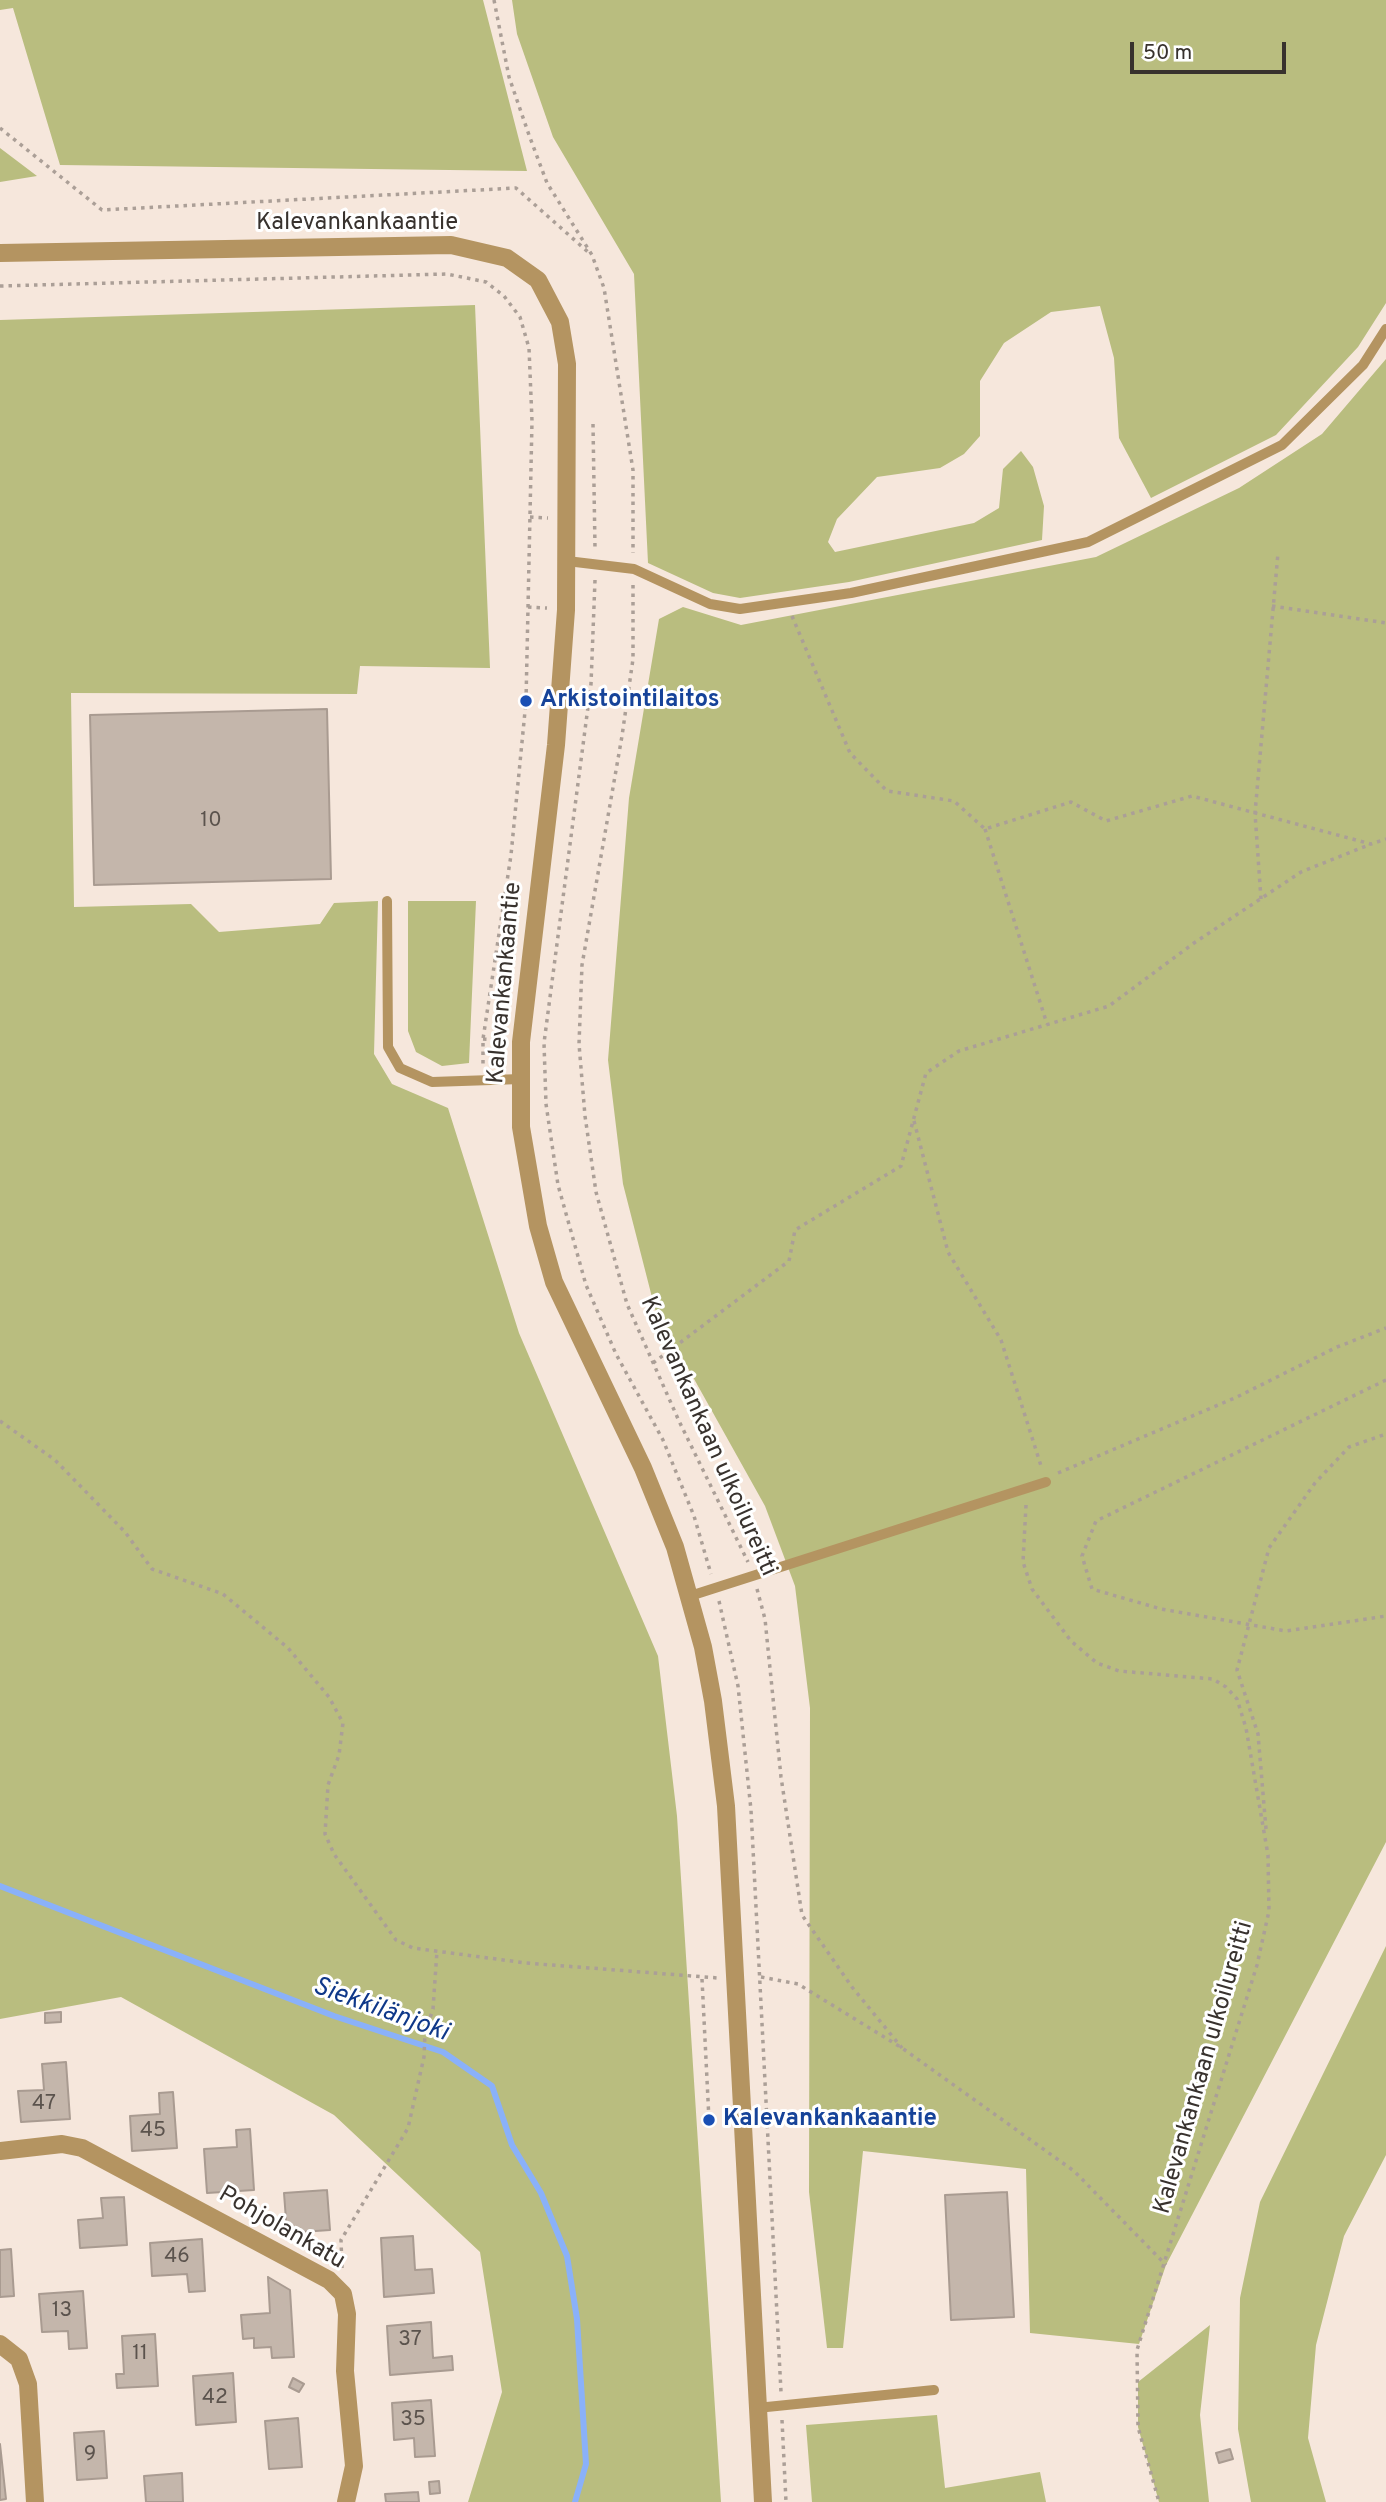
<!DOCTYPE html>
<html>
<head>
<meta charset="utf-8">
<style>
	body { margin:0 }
	#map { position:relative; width:1386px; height:2502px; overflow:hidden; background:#f6e7dc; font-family:Overpass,sans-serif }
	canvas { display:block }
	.scale { position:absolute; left:1130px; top:42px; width:156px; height:32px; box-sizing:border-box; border:4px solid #38322e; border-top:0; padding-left:9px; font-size:21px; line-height:24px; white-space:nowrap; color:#38322e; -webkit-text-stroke:5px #fff; paint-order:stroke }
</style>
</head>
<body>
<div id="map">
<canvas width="1386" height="2502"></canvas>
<div class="scale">50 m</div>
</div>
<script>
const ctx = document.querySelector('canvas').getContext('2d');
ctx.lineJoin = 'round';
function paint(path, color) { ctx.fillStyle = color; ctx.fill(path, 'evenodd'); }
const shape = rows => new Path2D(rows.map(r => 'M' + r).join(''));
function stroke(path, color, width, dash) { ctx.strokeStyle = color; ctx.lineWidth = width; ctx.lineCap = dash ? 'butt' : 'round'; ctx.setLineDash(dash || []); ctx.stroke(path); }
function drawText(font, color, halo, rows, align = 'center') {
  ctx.font = font + ' Overpass,sans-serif'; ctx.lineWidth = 6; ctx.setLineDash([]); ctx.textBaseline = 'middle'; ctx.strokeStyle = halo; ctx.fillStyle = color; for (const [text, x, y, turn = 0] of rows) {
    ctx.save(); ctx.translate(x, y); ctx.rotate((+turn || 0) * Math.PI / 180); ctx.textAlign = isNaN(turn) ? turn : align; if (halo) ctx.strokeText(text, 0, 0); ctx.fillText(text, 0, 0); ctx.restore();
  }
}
const green = shape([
	[0,0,483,0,527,171,60,165,13,8,0,10],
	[512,0,1386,0,1386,303,1358,347,1276,435,1151,498,1119,438,1114,358,1100,306,1051,312,1004,343,980,381,980,436,964,454,940,468,877,477,837,519,828,542,835,552,974,523,999,508,1003,469,1021,451,1033,467,1044,506,1042,540,849,582,740,598,713,593,648,563,634,274,553,137,517,34],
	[0,148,37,176,0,182],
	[475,305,490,668,360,666,357,694,71,693,74,907,191,904,219,932,320,924,334,903,378,901,374,1054,392,1084,448,1108,519,1333,658,1656,677,1816,721,2502,468,2502,502,2392,480,2252,334,2115,121,1997,0,2019,0,320],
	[1386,359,1386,1842,1166,2265,1139,2344,1030,2333,1026,2169,863,2151,843,2348,827,2348,809,2192,810,1708,795,1586,765,1506,655,1309,623,1184,608,1060,629,798,659,619,683,607,741,625,1096,557,1239,488,1322,434],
	[408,901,476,901,469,1063,442,1066,416,1052,408,1031],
	[1386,1946,1386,2155,1344,2236,1316,2345,1308,2438,1326,2502,1251,2502,1238,2429,1240,2298,1260,2202],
	[1210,2325,1200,2415,1209,2502,1159,2502,1138,2427,1138,2382],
	[937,2415,945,2488,1040,2472,1046,2502,812,2502,806,2425]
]);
const stream = shape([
	[0,1886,334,2016,443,2052,492,2086,512,2145,541,2193,567,2256,577,2319,586,2464,575,2502]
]);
const building = shape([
	[327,709,331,879,94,885,90,715,327,709],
	[61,2012,61,2022,45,2023,45,2013,61,2012],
	[66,2062,70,2119,21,2122,18,2091,44,2090,42,2064,66,2062],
	[173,2092,177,2148,132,2151,130,2116,160,2114,159,2093,173,2092],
	[250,2129,254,2190,207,2193,204,2149,237,2147,236,2130,250,2129],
	[327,2190,330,2230,287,2233,284,2193,327,2190],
	[1007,2192,1014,2317,951,2320,945,2195,1007,2192],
	[124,2197,127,2245,80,2248,78,2220,103,2218,101,2198,124,2197],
	[413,2236,415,2270,432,2269,434,2293,384,2297,381,2238,413,2236],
	[202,2239,205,2291,189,2292,187,2274,152,2276,150,2243,202,2239],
	[11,2249,14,2296,0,2297,0,2250,11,2249],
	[268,2277,290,2290,294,2357,272,2358,271,2347,254,2348,254,2338,243,2339,241,2315,270,2313,268,2277],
	[83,2291,87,2348,69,2349,68,2331,42,2332,39,2294,83,2291],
	[431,2322,433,2358,452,2356,453,2370,390,2375,387,2326,431,2322],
	[155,2334,158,2386,117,2388,116,2374,124,2374,122,2336,155,2334],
	[233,2373,236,2422,196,2425,193,2376,233,2373],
	[293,2378,304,2384,299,2392,289,2387,293,2378],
	[431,2400,435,2456,415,2457,414,2438,394,2440,392,2403,431,2400],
	[298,2418,302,2467,269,2469,265,2421,298,2418],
	[104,2431,107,2478,77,2480,74,2433,104,2431],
	[0,2444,6,2499,0,2500,0,2444],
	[1230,2449,1233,2459,1219,2463,1216,2453,1230,2449],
	[182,2473,183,2502,146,2502,144,2476,182,2473],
	[439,2481,440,2493,430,2494,429,2482,439,2481],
	[418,2492,419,2502,386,2502,385,2494,418,2492]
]);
const path = shape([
	[494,0,509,77,529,135,547,183,592,255,604,288,633,470,633,553],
	[0,128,102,210,516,188,588,252],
	[0,286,447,274,486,282,504,296,520,317,529,348,532,421,526,701,511,855,483,1039,483,1066],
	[593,424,595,548],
	[530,517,548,518],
	[595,580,591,684,544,1043,546,1104,558,1185,586,1285,616,1354,663,1440,694,1516,711,1574],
	[633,585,633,659,622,736,582,965,579,1044,585,1116,596,1192,627,1304,679,1421,748,1562],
	[1272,606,1386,623],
	[528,607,547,608],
	[792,616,850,753,887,791,954,801,985,829,1071,802,1106,821,1192,796,1371,844,1386,839],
	[985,829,1047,1024],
	[1261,899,1255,813,1278,553],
	[483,1039,501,1040],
	[914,1121,948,1252,1001,1340,1042,1469],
	[653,1363,789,1261,795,1230,901,1166,926,1073,959,1051,1109,1006,1194,943,1301,872,1371,844],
	[1386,1380,1096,1521,1082,1556,1092,1589,1161,1609,1286,1631,1386,1616],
	[0,1421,55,1460,125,1532,152,1569,223,1594,288,1648,329,1697,343,1723,339,1755,328,1785,325,1834,334,1854,396,1940,413,1948,526,1963,718,1978],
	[1058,1473,1237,1397,1337,1347,1386,1328],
	[1026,1505,1023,1562,1032,1589,1071,1641,1097,1663,1119,1671,1213,1679,1226,1687,1237,1699,1246,1728,1268,1855,1269,1911,1257,1965,1137,2350,1138,2427,1159,2502],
	[757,1589,765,1619,781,1777,802,1915,852,1987,902,2048],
	[719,1601,738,1686,751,1810,781,2392],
	[1266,1829,1258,1734,1237,1670,1269,1548,1315,1483,1349,1447,1386,1434],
	[761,1977,798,1984,902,2048,1074,2171,1166,2265],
	[702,1979,709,2120],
	[342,2268,341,2240,408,2128,424,2057,425,2033,433,2009,437,1951],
	[782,2420,786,2502]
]);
const service = shape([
	[567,561,634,569,710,604,740,609,851,593,1088,542,1282,445,1363,365,1386,329],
	[387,901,388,1047,400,1068,432,1082,521,1079],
	[690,1596,1046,1482],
	[757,2408,934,2390]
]);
const minor = shape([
	[0,2151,62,2144,82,2148,329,2280,343,2294,347,2314,345,2371,354,2466,346,2502],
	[0,2344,19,2359,28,2384,35,2502]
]);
const tertiary = shape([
	[0,253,451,245,507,258,538,280,560,322,567,364,566,610,556,745,521,1042,521,1127,538,1226,554,1282,643,1468,675,1547,703,1647,713,1701,726,1806,763,2502]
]);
const markers = [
	[526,701,7,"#1a4fb4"],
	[709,2120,7,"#1a4fb4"]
];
const numberNames = [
	["10",211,822],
	["47",44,2105],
	["45",153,2132],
	["46",177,2258],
	["13",62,2312],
	["37",410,2341],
	["11",140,2355],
	["42",215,2399],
	["35",413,2421],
	["9",90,2456]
];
const streetNames = [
	["Kalevankankaantie",357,224],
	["Kalevankankaantie",506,983,-85],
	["Kalevankankaan ulkoilureitti",707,1437,66],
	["Kalevankankaan ulkoilureitti",1205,2068,-74],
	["Pohjolankatu",281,2229,30]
];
const transitNames = [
	["Arkistointilaitos",540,701],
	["Kalevankankaantie",723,2120]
];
const waterNames = [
	["Siekkilänjoki",380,2011,20]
];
paint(green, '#b9bd7f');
stroke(stream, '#8ab1f9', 6);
paint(building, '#c4b6ab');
stroke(building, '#a99b91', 2);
stroke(path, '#ab9f97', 3.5, [3.5, 5]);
stroke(service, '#b49461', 10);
stroke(minor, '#b49461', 18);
stroke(tertiary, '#b49461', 18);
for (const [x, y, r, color] of markers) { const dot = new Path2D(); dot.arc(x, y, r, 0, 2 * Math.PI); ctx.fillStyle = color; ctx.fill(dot); stroke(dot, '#fff', 2.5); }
drawText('21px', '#5b534d', null, numberNames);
drawText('24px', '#38322e', '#fff', streetNames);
drawText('bold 24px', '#164399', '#fff', transitNames, 'left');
drawText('italic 26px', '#0f3889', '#fff', waterNames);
</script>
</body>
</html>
